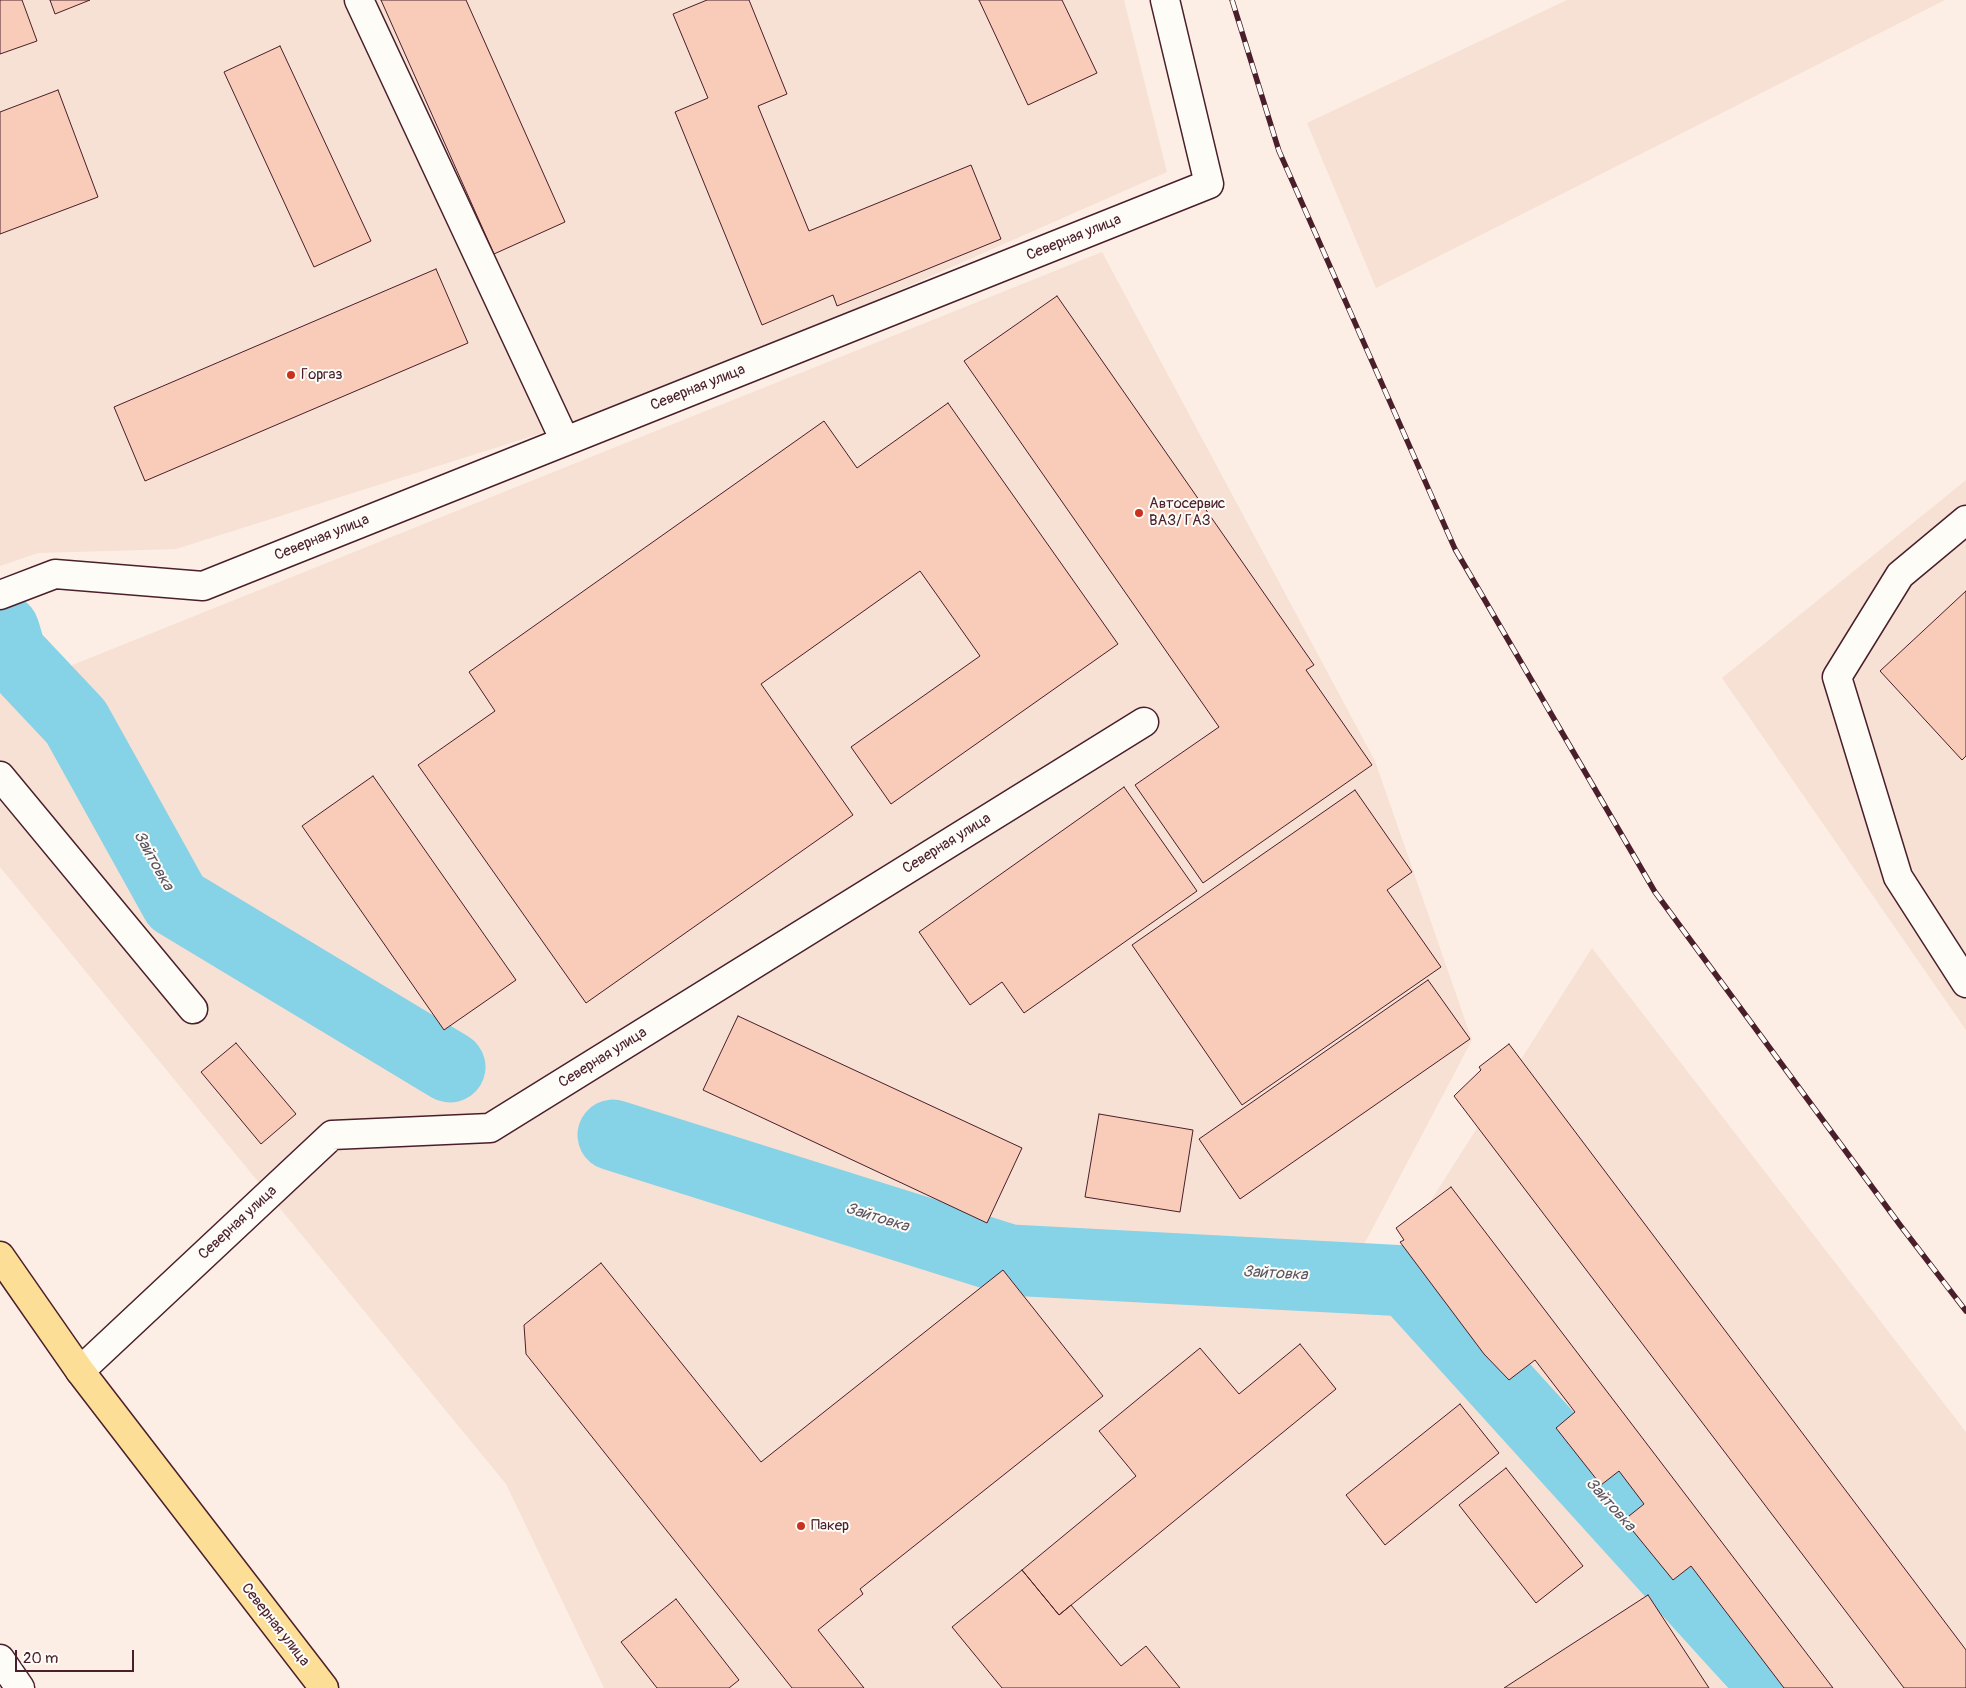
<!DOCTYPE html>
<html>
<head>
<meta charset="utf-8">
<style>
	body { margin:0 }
	#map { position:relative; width:1966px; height:1688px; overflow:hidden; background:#fceee4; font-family:Pangolin,sans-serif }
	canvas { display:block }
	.scale { position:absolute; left:15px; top:1650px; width:119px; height:22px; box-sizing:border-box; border:2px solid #4a1f2b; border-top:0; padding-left:6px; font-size:15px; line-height:18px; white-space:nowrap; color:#4a1f2b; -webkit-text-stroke:4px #fdfcf7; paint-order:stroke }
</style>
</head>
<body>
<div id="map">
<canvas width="1966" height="1688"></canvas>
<div class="scale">20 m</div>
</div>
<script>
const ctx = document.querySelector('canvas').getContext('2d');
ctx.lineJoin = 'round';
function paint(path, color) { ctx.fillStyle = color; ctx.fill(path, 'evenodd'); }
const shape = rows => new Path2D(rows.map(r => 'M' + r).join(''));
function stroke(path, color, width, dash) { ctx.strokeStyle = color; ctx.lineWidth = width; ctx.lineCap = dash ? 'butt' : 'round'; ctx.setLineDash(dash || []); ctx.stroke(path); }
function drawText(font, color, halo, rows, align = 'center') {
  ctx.font = font + ' Pangolin,sans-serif'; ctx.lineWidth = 4; ctx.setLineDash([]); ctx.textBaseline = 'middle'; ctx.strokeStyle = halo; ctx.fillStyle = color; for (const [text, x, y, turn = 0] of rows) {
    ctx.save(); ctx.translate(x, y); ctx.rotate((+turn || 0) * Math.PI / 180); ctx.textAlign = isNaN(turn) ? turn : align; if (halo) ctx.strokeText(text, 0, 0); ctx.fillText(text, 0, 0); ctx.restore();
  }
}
const built = shape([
	[0,0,1124,0,1167,172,659,396,176,549,38,553,0,566],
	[1567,0,1945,0,1376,288,1307,123],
	[1102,252,1375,761,1472,1040,1360,1252,1727,1688,604,1688,506,1484,0,867,0,694],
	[1966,480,1966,1030,1722,678],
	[1592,948,1966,1432,1966,1688,1797,1688,1414,1227]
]);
const river = shape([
	[4,630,11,653,76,722,176,902,450,1067],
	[613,1135,1010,1260,1407,1281,1776,1688]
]);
const building = shape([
	[0,0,22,0,37,41,0,54,0,0],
	[50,0,90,0,55,14,50,0],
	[381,0,466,0,565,222,494,254,381,0],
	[707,0,749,0,787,94,758,106,809,231,971,165,1001,239,837,306,833,295,762,325,675,112,708,98,673,14,707,0],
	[979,0,1062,0,1097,73,1028,105,979,0],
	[280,46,371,241,314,267,224,72,280,46],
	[58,90,98,197,0,234,0,112,58,90],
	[436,269,468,343,145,481,114,407,436,269],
	[1057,296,1314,665,1306,670,1372,765,1203,883,1135,785,1219,727,964,361,1057,296],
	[948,403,1118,644,891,804,851,747,980,656,920,571,761,684,853,815,586,1003,418,765,495,711,469,672,824,421,857,468,948,403],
	[1966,591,1966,756,1962,760,1880,671,1966,591],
	[373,776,516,980,444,1030,302,826,373,776],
	[1124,787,1197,891,1024,1013,1002,982,970,1005,919,932,1124,787],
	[1355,790,1412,872,1387,890,1441,967,1242,1105,1132,945,1355,790],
	[1428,980,1470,1039,1240,1199,1199,1139,1428,980],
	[738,1016,1022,1148,987,1223,703,1090,738,1016],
	[236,1043,296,1114,261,1144,201,1072,236,1043],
	[1509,1044,1966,1650,1966,1688,1904,1688,1454,1096,1481,1070,1479,1067,1509,1044],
	[1099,1114,1193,1130,1180,1212,1085,1197,1099,1114],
	[1451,1187,1833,1688,1784,1688,1691,1566,1673,1580,1624,1520,1644,1504,1619,1471,1601,1485,1556,1428,1575,1412,1535,1360,1509,1380,1484,1354,1400,1242,1404,1240,1396,1228,1451,1187],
	[601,1263,761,1462,1003,1270,1103,1396,860,1589,863,1594,818,1630,864,1688,792,1688,526,1354,524,1325,601,1263],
	[1300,1344,1336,1389,1059,1615,1022,1570,1136,1476,1099,1431,1200,1348,1239,1394,1300,1344],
	[1460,1404,1499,1453,1385,1545,1346,1495,1460,1404],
	[1506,1468,1583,1566,1536,1603,1459,1505,1506,1468],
	[1022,1570,1059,1615,1071,1605,1121,1666,1146,1646,1180,1688,1002,1688,952,1627,1022,1570],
	[1648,1595,1709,1688,1504,1688,1648,1595],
	[676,1599,739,1680,729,1688,657,1688,621,1642,676,1599]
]);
const minor = shape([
	[359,0,565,441],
	[1966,520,1900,575,1837,677,1898,877,1966,983],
	[0,595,55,574,203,586,1209,184,1165,0],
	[0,776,193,1009],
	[80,1371,332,1135,490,1128,1144,722],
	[0,1659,20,1688]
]);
const major = shape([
	[0,1256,80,1371,324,1688]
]);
const rail = shape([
	[1232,0,1279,151,1455,549,1655,892,1900,1225,1966,1311]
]);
const markers = [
	[291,375,5,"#c8321e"],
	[1139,513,5,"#c8321e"],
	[801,1526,5,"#c8321e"]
];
const streetNames = [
	["Северная улица",1074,238,-22],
	["Северная улица",698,388,-22],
	["Северная улица",322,538,-22],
	["Северная улица",947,844,-32],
	["Северная улица",603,1058,-32],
	["Северная улица",238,1223,-43],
	["Северная улица",275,1625,52]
];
const poiNames = [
	["Горгаз",301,375],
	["Автосервис",1149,504],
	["ВАЗ/ ГАЗ",1149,521],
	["Пакер",811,1526]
];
const waterNames = [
	["Зайтовка",153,861,61],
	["Зайтовка",877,1218,17],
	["Зайтовка",1275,1274,3],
	["Зайтовка",1610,1505,48]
];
paint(built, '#f7e0d4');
stroke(river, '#86d2e6', 71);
paint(building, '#f8ccb9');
stroke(building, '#4a1f2b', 1);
stroke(minor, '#4a1f2b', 31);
stroke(major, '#4a1f2b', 31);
stroke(minor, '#fdfcf7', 28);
stroke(major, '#fcde96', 28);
stroke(rail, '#4a1f2b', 5.5);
stroke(rail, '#fdfcf7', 4, [11]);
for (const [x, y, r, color] of markers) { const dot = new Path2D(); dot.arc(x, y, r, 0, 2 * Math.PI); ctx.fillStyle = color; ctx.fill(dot); stroke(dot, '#fdfcf7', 2); }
drawText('15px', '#4a1f2b', '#fdfcf7', streetNames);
drawText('15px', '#4a1f2b', '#fdfcf7', poiNames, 'left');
drawText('italic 16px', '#5c5563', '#fdfcf7', waterNames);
</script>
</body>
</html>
